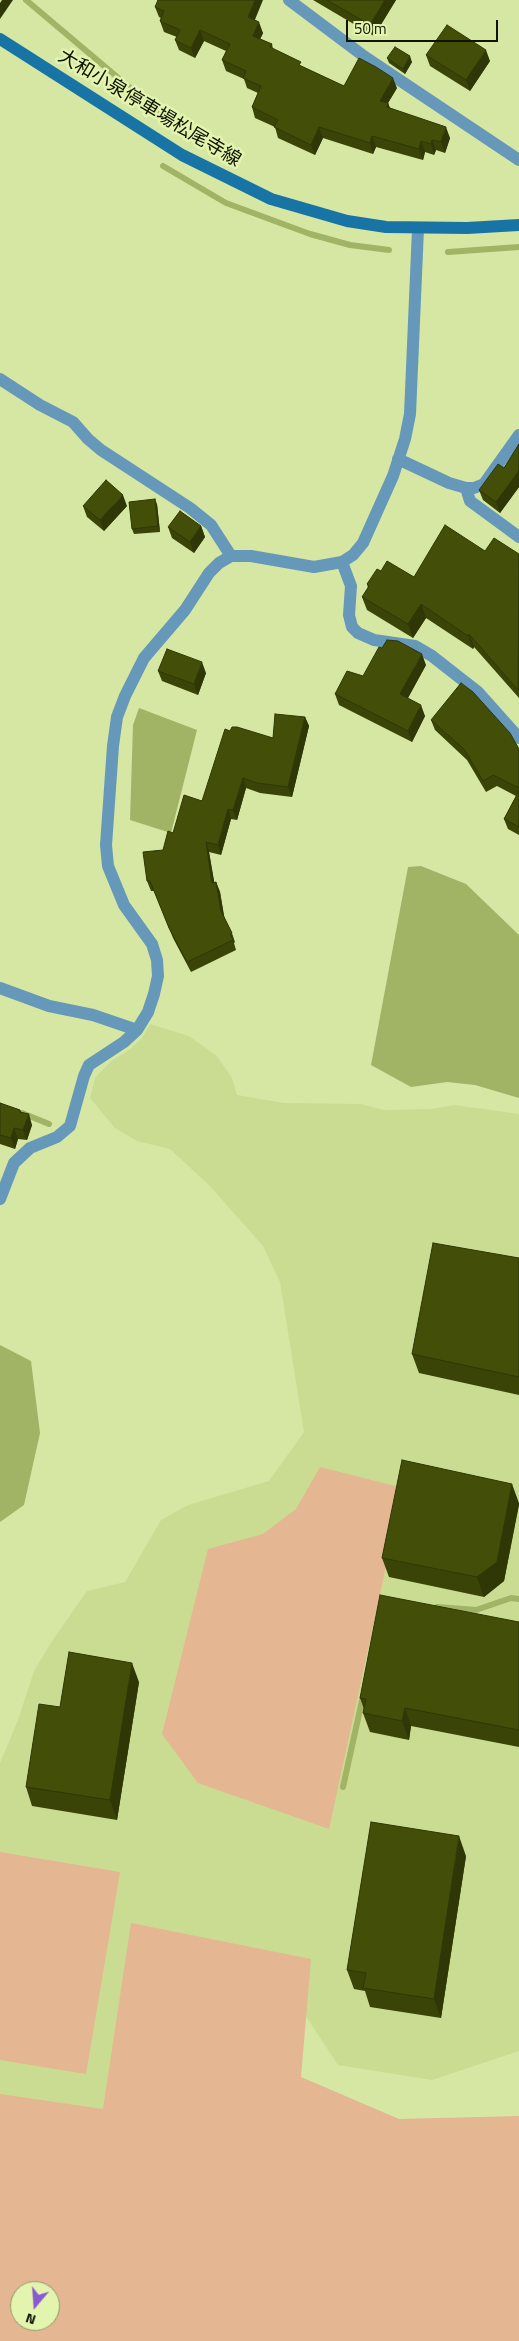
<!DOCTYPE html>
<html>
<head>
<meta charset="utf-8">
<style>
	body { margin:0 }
	#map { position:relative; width:519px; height:2341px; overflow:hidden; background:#d6e7a3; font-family:"Titillium Web",sans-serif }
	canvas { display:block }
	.north { position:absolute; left:10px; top:2281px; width:50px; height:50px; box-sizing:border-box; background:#e3f4af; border:1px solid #8e9a69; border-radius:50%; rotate:198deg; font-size:14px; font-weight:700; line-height:20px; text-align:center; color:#0f1300 }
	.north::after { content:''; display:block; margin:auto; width:18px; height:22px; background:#8b59d2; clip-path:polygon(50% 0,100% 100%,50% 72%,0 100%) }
	.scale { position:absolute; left:346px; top:20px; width:152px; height:22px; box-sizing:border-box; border:2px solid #0f1300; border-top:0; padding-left:6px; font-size:15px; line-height:18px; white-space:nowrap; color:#0f1300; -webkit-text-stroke:4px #e3f4af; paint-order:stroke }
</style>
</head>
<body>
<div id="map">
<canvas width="519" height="2341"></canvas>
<div class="north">N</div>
<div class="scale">50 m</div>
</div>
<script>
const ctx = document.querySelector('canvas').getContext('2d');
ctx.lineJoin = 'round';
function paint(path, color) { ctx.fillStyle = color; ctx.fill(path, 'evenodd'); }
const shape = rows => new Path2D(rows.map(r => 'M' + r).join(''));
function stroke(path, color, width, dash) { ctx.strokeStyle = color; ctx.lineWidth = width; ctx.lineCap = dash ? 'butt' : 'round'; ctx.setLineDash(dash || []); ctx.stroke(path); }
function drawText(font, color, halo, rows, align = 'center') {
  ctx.font = font + ' "Titillium Web","Noto Sans JP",sans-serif'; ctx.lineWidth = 5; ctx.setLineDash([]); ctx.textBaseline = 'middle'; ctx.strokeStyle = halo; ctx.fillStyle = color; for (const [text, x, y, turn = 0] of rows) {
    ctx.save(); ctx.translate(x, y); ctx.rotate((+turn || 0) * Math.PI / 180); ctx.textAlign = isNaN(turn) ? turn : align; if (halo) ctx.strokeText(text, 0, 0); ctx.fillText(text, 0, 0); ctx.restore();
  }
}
const built = shape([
	[150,1024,189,1036,217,1056,232,1078,237,1095,284,1103,361,1104,384,1110,431,1109,455,1105,519,1114,519,2051,432,2080,338,2065,284,1983,111,2172,0,2125,0,1763,18,1720,34,1671,54,1638,87,1591,125,1582,161,1520,188,1505,269,1481,304,1432,280,1282,263,1246,209,1185,170,1149,137,1141,115,1128,90,1098,95,1078,110,1062,129,1050,142,1038]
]);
const green = shape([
	[320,1467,403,1488,329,1829,198,1783,162,1734,208,1549,263,1534,296,1509],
	[0,1852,120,1872,86,2074,0,2060],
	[131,1923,311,1959,301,2077,399,2119,519,2116,519,2341,0,2341,0,2094,103,2109],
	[20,2291,50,2291,50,2321,20,2321]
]);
const water = shape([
	[139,708,197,730,171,833,130,820,133,725],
	[421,866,466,884,519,935,519,1098,475,1085,447,1082,411,1087,371,1065,408,867],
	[0,1345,31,1361,40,1433,24,1505,0,1522]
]);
const stream = shape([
	[26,0,161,114],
	[163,166,226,203,310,234,350,245,389,250],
	[448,252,519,247],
	[22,1113,49,1124],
	[437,1607,476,1610,511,1598,519,1599],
	[343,1787,363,1696]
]);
const minor = shape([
	[289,0,365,57,519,160],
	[0,379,40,405,73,422,88,439,101,450,190,508,211,525,231,556],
	[398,459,449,483,466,488,474,488,484,484,519,435],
	[466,488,470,501,519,537],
	[342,562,351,586,349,615,352,627,358,633,374,640,415,646,432,656,478,692,519,738],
	[0,988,49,1006,93,1015,137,1030],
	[0,1199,14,1163,30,1148,57,1137,70,1126,84,1076,89,1065,124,1042,137,1030,148,1012,154,994,158,976,157,960,152,944,124,905,108,866,106,845,113,746,117,717,125,696,144,658,185,610,209,573,219,563,231,556,251,556,314,567,342,562,353,555,363,543,393,476,405,439,410,414,418,229]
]);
const secondary = shape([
	[0,39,182,155,271,199,347,221,386,227,467,228,519,225]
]);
const wall = shape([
	[313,0,396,0,374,36],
	[155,7,255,20,263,33,260,39,272,44,273,49,302,67,344,86,397,88,388,103,390,108,450,138,445,153,436,150,434,155,425,152,423,160,376,147,373,154,323,138,315,155,278,138,275,127,255,118,252,107,258,93,247,88,244,79,226,71,222,60,226,51,204,41,195,58,179,50,175,40,177,37,164,32,160,21,161,18,159,17],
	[426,55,490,61,470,91,430,66],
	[387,58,412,62,405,74,389,63],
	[519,444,519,487,500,513,483,500,479,490,504,468],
	[157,504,160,532,134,534,132,529],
	[83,506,127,506,104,531,87,517],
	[201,526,205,537,194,553,172,538,168,527],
	[485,551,519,554,519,698,474,647,473,649,426,618,413,638,367,610,362,597,368,588,367,584,381,571,414,577],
	[426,665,408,698,425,716,412,742,339,705,335,694,363,676],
	[158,671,206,673,198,695,162,681],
	[305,717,309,726,292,797,260,793,246,788,237,820,231,819,221,855,209,852,214,882,216,882,220,892,224,917,232,933,235,942,234,943,236,950,191,972,173,938,154,891,151,891,147,881,163,850,173,833,202,801,230,731,273,738],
	[431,720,519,749,519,835,508,829,504,819,516,796,497,786,486,792,467,760,435,730],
	[0,1103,20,1110,21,1112,32,1125,27,1140,18,1139,15,1149,0,1144],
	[519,1258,519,1395,419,1373,412,1354],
	[519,1503,504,1581,484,1597,389,1577,382,1558],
	[519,1622,519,1747,411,1726,409,1740,370,1732,363,1713,364,1709,360,1698],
	[139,1682,117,1820,32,1806,26,1787,60,1707],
	[466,1856,441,2018,370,2007,365,1991,354,1989,347,1970]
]);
const shadedWall = shape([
	[2,0,13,0,0,19,0,3],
	[255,0,263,0,252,27,248,17],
	[385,0,396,0,374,36,370,25],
	[259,22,263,33,257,46,253,36],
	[200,30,204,41,195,58,191,48],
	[486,50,490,61,470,91,466,80],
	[410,56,412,62,405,74,403,69],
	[393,78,397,88,388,103,392,114,380,101],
	[319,127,323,138,315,155,311,145],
	[446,127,450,138,445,153,441,142],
	[372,136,376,147,373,154,370,143],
	[432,140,436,150,434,155,431,144],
	[421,141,425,152,423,160,419,149],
	[519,471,519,487,500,513,496,502],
	[123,495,127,506,104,531,100,520],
	[155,499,157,504,160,532,158,526],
	[201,526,205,537,194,553,190,542],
	[421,604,426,618,413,638,408,624],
	[469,634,474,647,473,649,468,636],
	[422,654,426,665,404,705,400,694],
	[202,662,206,673,198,695,194,684],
	[421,705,425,716,412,742,408,731],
	[305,717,309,726,292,797,288,787],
	[243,778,246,788,237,820,233,810],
	[228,809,231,819,221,855,218,845],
	[206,842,209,852,216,892,212,883],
	[216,882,220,892,225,921,221,911],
	[29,1114,32,1125,27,1140,23,1130],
	[14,1128,18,1139,15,1149,11,1138],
	[512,1484,519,1503,519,1505,504,1581,484,1597,477,1577],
	[132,1663,139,1682,117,1820,110,1800],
	[405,1708,411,1726,409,1740,402,1721],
	[459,1836,466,1856,441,2018,434,1999]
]);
const building = shape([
	[158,0,255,0,248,17,259,22,253,36,272,44,270,47,301,62,299,65,344,86,359,58,376,67,393,78,380,101,388,103,387,107,446,127,441,142,432,140,431,144,421,141,419,149,372,136,370,143,319,127,311,145,274,127,278,120,252,107,261,86,243,78,246,71,222,60,230,44,200,30,191,48,175,40,180,30,160,21,164,11,155,7,158,0],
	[327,0,385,0,370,25,327,0],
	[447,25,486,50,466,80,426,55,447,25],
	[395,47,410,56,403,69,387,58,395,47],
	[519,444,519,471,496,502,479,490,498,464,504,468,519,444],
	[106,480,123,495,100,520,83,506,106,480],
	[155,499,158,526,132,529,129,502,155,499],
	[180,511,201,526,190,542,168,527,180,511],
	[445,525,485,551,494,538,519,554,518,690,469,634,468,636,421,604,408,624,362,597,369,586,367,584,377,569,381,571,387,561,414,577,445,525],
	[387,640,398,641,422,654,400,694,421,705,408,731,335,694,347,671,363,676,379,647,382,648,387,640],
	[167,649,202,662,194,684,158,671,167,649],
	[461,683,473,692,510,733,519,749,519,788,493,775,483,781,464,749,431,720,461,683],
	[275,714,305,717,288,787,257,783,243,778,233,810,228,809,218,845,206,842,212,883,216,882,221,911,232,933,230,934,233,940,187,962,169,928,150,881,147,881,143,852,163,850,168,831,173,833,184,795,202,801,225,729,230,731,232,727,237,727,273,738,275,714],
	[519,791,519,827,504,819,519,791],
	[0,1103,20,1110,20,1112,29,1114,23,1130,14,1128,11,1138,0,1135,0,1103],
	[433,1243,519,1258,519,1377,412,1354,433,1243],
	[402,1460,512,1484,497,1562,477,1577,382,1558,402,1460],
	[380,1595,519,1622,519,1730,405,1708,402,1721,363,1713,366,1699,360,1698,380,1595],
	[69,1652,132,1663,110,1800,26,1787,39,1704,60,1707,69,1652],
	[371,1822,459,1836,434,1999,363,1988,366,1973,347,1970,371,1822]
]);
const streetNames = [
	["大和小泉停車場松尾寺線",149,109,31]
];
paint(built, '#cadc91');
paint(green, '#e4b692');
paint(water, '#a1b365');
stroke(stream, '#a1b365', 6);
stroke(minor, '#6698ba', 12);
stroke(secondary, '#1974a6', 12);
paint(wall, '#3a4407');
paint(shadedWall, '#2f3706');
paint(building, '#434f08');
stroke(building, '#2f3706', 1);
drawText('19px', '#0f1300', '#e3f4af', streetNames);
</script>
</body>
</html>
